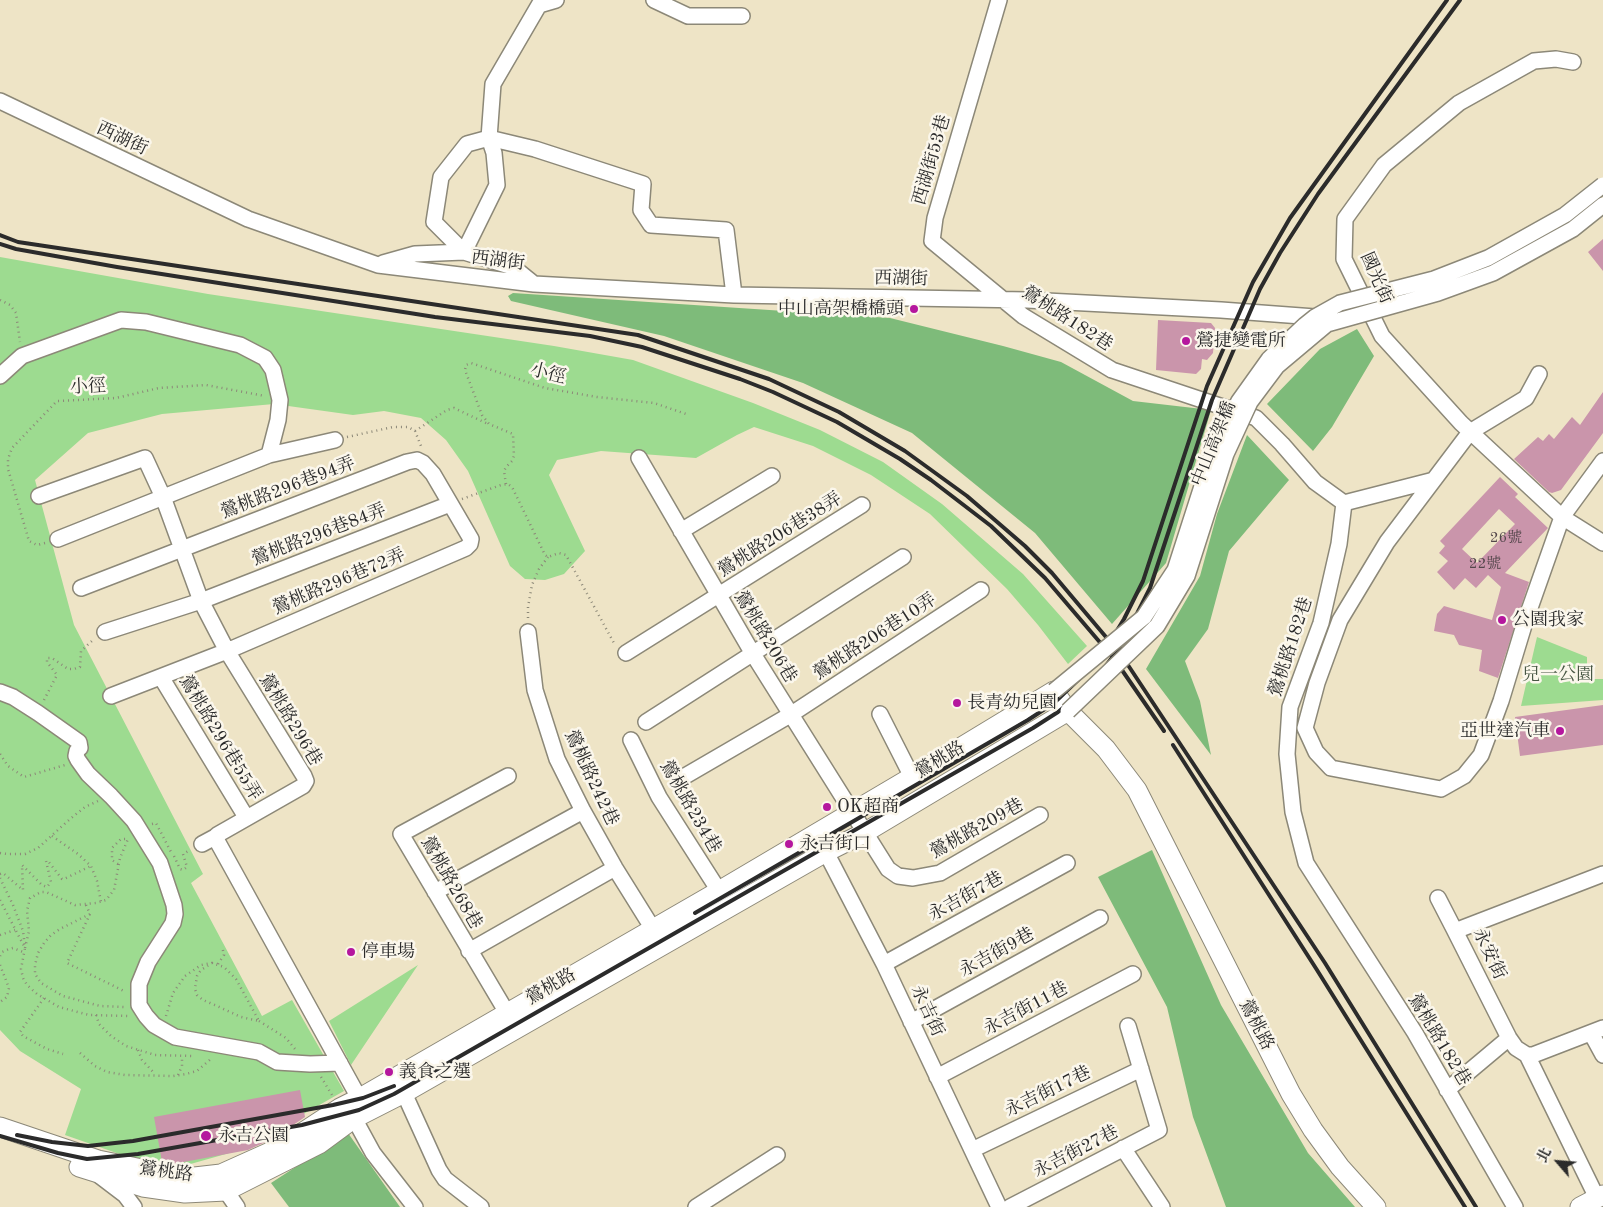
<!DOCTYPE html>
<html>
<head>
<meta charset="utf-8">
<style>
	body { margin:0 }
	#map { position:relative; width:1603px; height:1207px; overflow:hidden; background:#eee4c6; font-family:"Old Standard TT","Noto Serif TC",serif }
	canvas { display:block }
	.north { position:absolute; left:1533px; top:1137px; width:50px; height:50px; -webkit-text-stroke:4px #fbf7ec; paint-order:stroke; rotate:297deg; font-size:14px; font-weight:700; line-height:20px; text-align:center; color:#2b2b2b }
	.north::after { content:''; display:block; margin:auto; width:18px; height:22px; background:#2b2b2b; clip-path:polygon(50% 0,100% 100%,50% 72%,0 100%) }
</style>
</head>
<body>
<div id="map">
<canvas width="1603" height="1207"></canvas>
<div class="north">北</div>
</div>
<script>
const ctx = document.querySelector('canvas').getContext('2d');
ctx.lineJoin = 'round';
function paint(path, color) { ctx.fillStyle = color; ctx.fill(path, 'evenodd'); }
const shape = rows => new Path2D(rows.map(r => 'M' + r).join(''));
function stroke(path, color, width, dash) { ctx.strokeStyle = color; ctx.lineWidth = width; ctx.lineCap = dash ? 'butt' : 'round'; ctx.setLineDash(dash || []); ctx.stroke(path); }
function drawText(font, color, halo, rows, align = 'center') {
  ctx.font = font + ' "Old Standard TT","Noto Serif TC",serif'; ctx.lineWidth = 5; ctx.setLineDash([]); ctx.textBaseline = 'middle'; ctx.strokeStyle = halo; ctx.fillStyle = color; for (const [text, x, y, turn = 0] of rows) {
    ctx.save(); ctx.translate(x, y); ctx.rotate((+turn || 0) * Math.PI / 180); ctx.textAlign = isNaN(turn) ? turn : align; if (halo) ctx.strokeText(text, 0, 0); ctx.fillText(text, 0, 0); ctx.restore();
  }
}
const green = shape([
	[0,257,208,294,554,346,633,360,753,403,820,430,883,462,942,504,1023,574,1087,646,1068,664,1038,625,1007,589,930,514,871,475,813,446,754,427,737,435,696,458,601,451,557,460,549,475,585,551,564,574,545,580,525,579,510,566,468,471,446,440,421,418,384,411,353,415,274,404,162,414,88,433,35,480,74,625,203,874,191,883,262,1016,292,1000,344,1091,240,1150,187,1165,128,1157,65,1135,81,1089,20,1051,0,1030],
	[1537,637,1587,657,1587,679,1603,679,1603,700,1521,706],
	[418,965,351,1065,329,1021]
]);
const forest = shape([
	[513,293,890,318,1003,346,1061,362,1133,401,1211,410,1166,563,1112,624,1035,533,912,433,803,383,664,336,511,301,508,296],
	[1357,329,1374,356,1332,427,1313,451,1267,404,1320,349],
	[1247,435,1289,480,1229,551,1208,629,1185,661,1200,701,1211,755,1146,669,1200,576,1217,514],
	[1152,850,1221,1005,1308,1153,1355,1207,1226,1207,1193,1117,1167,1007,1098,877],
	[348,1133,400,1207,289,1207,271,1183]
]);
const building = shape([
	[1603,239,1603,271,1588,252],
	[1158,320,1211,323,1215,328,1213,353,1207,360,1202,359,1201,369,1196,374,1156,370],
	[1603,392,1603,433,1561,490,1552,493,1549,492,1514,459,1538,437,1543,441,1549,434,1554,439,1572,417,1580,425],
	[1500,477,1518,494,1515,497,1548,528,1505,573,1529,582,1498,678,1479,671,1482,650,1459,645,1454,635,1434,631,1437,614,1444,606,1492,620,1501,587,1488,575,1476,588,1465,578,1454,590,1437,572,1448,561,1439,553,1445,546,1440,541],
	[1499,509,1515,524,1477,563,1462,549],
	[1603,705,1603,745,1520,756,1515,717],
	[300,1090,305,1117,274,1138,248,1150,173,1164,162,1162,154,1117]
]);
const path = shape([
	[0,300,10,305,16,313,20,342],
	[415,431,447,410,454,408,488,424],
	[347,437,393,427,408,427,415,431,421,446],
	[506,484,504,471,506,467,512,461,514,456,513,434,489,424,482,415,465,370,466,365,471,363,545,388,597,397,654,403,689,415],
	[462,499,501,485,508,484,512,487,545,555,548,557,559,553,566,555,615,645],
	[45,543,37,545,29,541,8,469,8,459,12,448,57,401,116,398,159,388,206,385,265,396],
	[528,618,528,607,532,585,539,569,548,557],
	[44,700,57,675,47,662,47,658,52,658,68,669,74,669,80,667,81,651,94,639],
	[0,754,8,766,24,777,65,765],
	[152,824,156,823,171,852],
	[52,836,78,854,91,866,97,881,101,902],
	[0,853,7,854,25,854,38,848,70,819,85,807,98,801],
	[174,856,180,869,183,870,187,867,183,854,190,850],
	[118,864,112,860,112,848,121,839,129,839],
	[0,874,3,873,23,890,22,865,42,885,47,887,51,882,46,861,48,861,62,879,64,879,91,866],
	[0,878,13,905,23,931,25,946],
	[0,900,25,948,21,969,23,978,27,985,37,994,59,1007,89,1015,129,1016],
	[86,905,90,914,60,929,51,935,44,943,38,953,35,965,35,974,41,983,63,996,100,1006,125,1007],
	[90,914,67,963,126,992],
	[0,935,15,930],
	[25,948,29,931,27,911,30,898,41,892,46,892,75,905,96,903,106,900,114,890,120,858,128,839],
	[0,956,2,952,9,949,13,948,23,952],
	[218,964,224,955,222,946],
	[0,965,9,988,7,997,0,1002],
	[44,998,20,1032,23,1036,47,1049,63,1054],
	[96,1015,99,1024,111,1036,126,1046,155,1055,194,1056],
	[166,1016,173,993,185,976,201,965,212,963,201,970,197,976,195,989,197,995,203,1000,217,1006,241,1017,259,1021,236,979,224,967,212,963],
	[259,1021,286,1038,295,1049],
	[138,1050,142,1060,155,1074],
	[80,1053,95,1066,107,1072,125,1075,173,1076,186,1074,197,1071,212,1058],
	[178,1075,182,1066,182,1056],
	[321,1077,332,1095]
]);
const minor = shape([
	[556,0,539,5,493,84,489,138,494,153,497,185,464,252,434,222,441,177,467,144,489,138,535,149,643,184,641,210,651,225,726,230,734,295],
	[654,0,688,16,742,16],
	[999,0,935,218,932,241,1023,316,1112,370,1256,418,1282,444,1315,482,1344,503,1339,544,1321,623,1290,707,1287,754,1293,812,1306,863,1415,1033,1515,1207],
	[1573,62,1556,59,1534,61,1459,103,1384,165,1345,219,1344,259,1382,336,1461,423,1562,517,1603,543],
	[0,101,248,219,378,265,534,284,734,295,1027,300,1221,310,1315,317,1324,322],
	[383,263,415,254,464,252,513,267,534,284],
	[1539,374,1526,398,1470,432,1387,542,1340,620,1317,683,1305,728,1316,752,1331,768,1441,789,1464,776,1481,755,1501,701,1525,622,1562,517,1603,461],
	[0,376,22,356,121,320,146,322,240,345,265,358,273,370,280,400,278,420,269,455],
	[639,458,753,654,888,869,898,876,913,878,940,873,1040,815],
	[39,496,145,458,163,497,201,601,227,651,304,776,306,781,303,786,217,835,216,839,364,1107],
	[1344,503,1434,480],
	[681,531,772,476],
	[58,539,269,455,335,440],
	[81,588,407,462,417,460,423,463,433,474,471,539,470,544,466,548,227,651,111,696],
	[105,632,201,601,450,504],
	[528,632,535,690,557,759,583,811,615,868,653,929],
	[626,653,862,505],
	[161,677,246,817],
	[0,692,13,697,38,713,79,742,80,748],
	[880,714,912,777],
	[646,722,903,557],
	[631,740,659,797,719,891],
	[77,751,76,756,78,760,88,774,111,796,134,821,160,863,174,905,175,914,173,923,148,962,139,984,139,1005,146,1016,154,1025,175,1037,259,1052,277,1062,310,1064,340,1063],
	[508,776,401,834,513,1023],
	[680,779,790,715,981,590],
	[816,833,884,964,999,1207],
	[202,844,215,837],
	[1603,874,1455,931,1509,1038,1516,1048,1527,1055,1533,1055,1603,1028],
	[435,892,583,811],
	[1438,898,1455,931],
	[469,951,615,868],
	[884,964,1067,863],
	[911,1022,1100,918],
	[1591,1033,1603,1055],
	[1527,1055,1597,1198],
	[937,1077,1133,974],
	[1447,1090,1509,1038],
	[404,1093,439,1170,445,1179,481,1207],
	[349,1109,373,1153,415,1207],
	[1123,1148,1162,1207],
	[972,1150,1141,1069],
	[100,1176,125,1195,134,1207],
	[226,1191,237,1207],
	[696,1207,777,1155],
	[1010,1207,1159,1130,1128,1026]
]);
const major = shape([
	[0,1127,98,1160,186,1178,221,1174,279,1148,340,1108,360,1098,719,891,912,777,1054,691,1068,711,1106,749,1137,790,1291,1094,1313,1130,1340,1167,1376,1207],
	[79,1167,143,1187,185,1193,226,1191,319,1144,353,1119,404,1093,826,852,864,833,1068,711],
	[1580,1207,1603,1195]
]);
const rail = shape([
	[0,235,18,242,638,335,769,379,839,412,905,451,967,496,1025,546,1052,573,1122,656,1325,963,1476,1207],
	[0,244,16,249,117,267,435,317,590,336,642,347,740,379,773,392,837,422,900,459,931,480,991,526,1045,578,1115,660,1164,731],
	[1173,745,1317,970,1465,1207],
	[695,913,1028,720,1054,703,1099,660,1124,619,1143,581,1207,386,1253,282,1290,218,1447,0],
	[17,1135,52,1142,88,1146,133,1141,333,1105,363,1098,394,1086],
	[0,1136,58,1153,87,1159,138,1154,302,1125,359,1110,394,1094,1033,728,1058,712,1081,693,1102,671,1120,647,1150,588,1212,400,1260,289,1280,253,1318,194,1460,0]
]);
const minorBridge = shape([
	[1054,691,1144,617,1175,570,1214,449,1239,401,1269,359,1305,325,1315,317,1340,303,1434,279,1488,258,1565,215,1603,185],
	[1068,711,1157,626,1187,576,1226,454,1250,402,1277,366,1327,324,1438,293,1493,273,1573,229,1603,205]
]);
const markers = [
	[914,309,5,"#b5179e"],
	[1186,341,5,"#b5179e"],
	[1502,620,5,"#b5179e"],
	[957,703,5,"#b5179e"],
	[1560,731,5,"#b5179e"],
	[827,807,5,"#b5179e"],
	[789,844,5,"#b5179e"],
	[351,952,5,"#b5179e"],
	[389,1072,5,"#b5179e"],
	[206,1136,6,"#b5179e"]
];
const numberNames = [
	["26號",1506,538],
	["22號",1485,564]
];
const streetNames = [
	["西湖街",122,139,25],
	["西湖街53巷",932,160,-74],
	["西湖街",498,261,7],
	["國光街",1376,278,66],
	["西湖街",901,279,1],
	["鶯桃路182巷",1067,319,33],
	["小徑",548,374,14],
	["小徑",88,387,-3],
	["中山高架橋",1214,444,-68],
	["鶯桃路296巷94弄",288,488,-21],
	["鶯桃路296巷84弄",319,535,-21],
	["鶯桃路206巷38弄",780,535,-32],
	["鶯桃路296巷72弄",339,582,-23],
	["鶯桃路206巷",765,637,59],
	["鶯桃路206巷10弄",875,637,-33],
	["鶯桃路182巷",1291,647,-72],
	["鶯桃路296巷",290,720,59],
	["鶯桃路296巷55弄",220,738,59],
	["鶯桃路",940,760,-31],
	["鶯桃路242巷",591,778,65],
	["鶯桃路234巷",690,807,60],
	["鶯桃路209巷",977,829,-29],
	["鶯桃路268巷",451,883,60],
	["永吉街7巷",966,897,-29],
	["永吉街9巷",997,953,-29],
	["永安街",1489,954,65],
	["鶯桃路",551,987,-30],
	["永吉街11巷",1026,1009,-28],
	["永吉街",927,1011,65],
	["鶯桃路",1256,1025,63],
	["鶯桃路182巷",1439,1040,59],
	["永吉街17巷",1048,1092,-26],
	["永吉街27巷",1076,1152,-27],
	["鶯桃路",166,1172,8]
];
const poiNames = [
	["中山高架橋橋頭",904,309,"right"],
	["鶯捷變電所",1196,341],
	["公園我家",1512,620],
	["長青幼兒園",967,703],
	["亞世達汽車",1550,731,"right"],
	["OK超商",837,807],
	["永吉街口",799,844],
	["停車場",361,952],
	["義食之選",399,1072],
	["永吉公園",217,1136]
];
const parkNames = [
	["兒一公園",1558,675]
];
paint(green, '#9ddb90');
paint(forest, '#7ebb7a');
paint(building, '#ca95ab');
stroke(minor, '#8c8878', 18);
stroke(major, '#8c8878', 21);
stroke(path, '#8c8878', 2.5, [1, 4]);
stroke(minor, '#fff', 15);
stroke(major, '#fff', 19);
stroke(rail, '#2b2b2b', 4);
stroke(minorBridge, '#8c8878', 18, []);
stroke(minorBridge, '#fff', 15);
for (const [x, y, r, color] of markers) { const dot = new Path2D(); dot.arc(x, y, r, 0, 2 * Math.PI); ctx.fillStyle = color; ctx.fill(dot); stroke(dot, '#fbf7ec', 2); }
drawText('15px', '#53464b', null, numberNames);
drawText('18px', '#2b2b2b', '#fbf7ec', streetNames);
drawText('18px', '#2b2b2b', '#fbf7ec', poiNames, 'left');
drawText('18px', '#485744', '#fbf7ec', parkNames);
</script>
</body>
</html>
